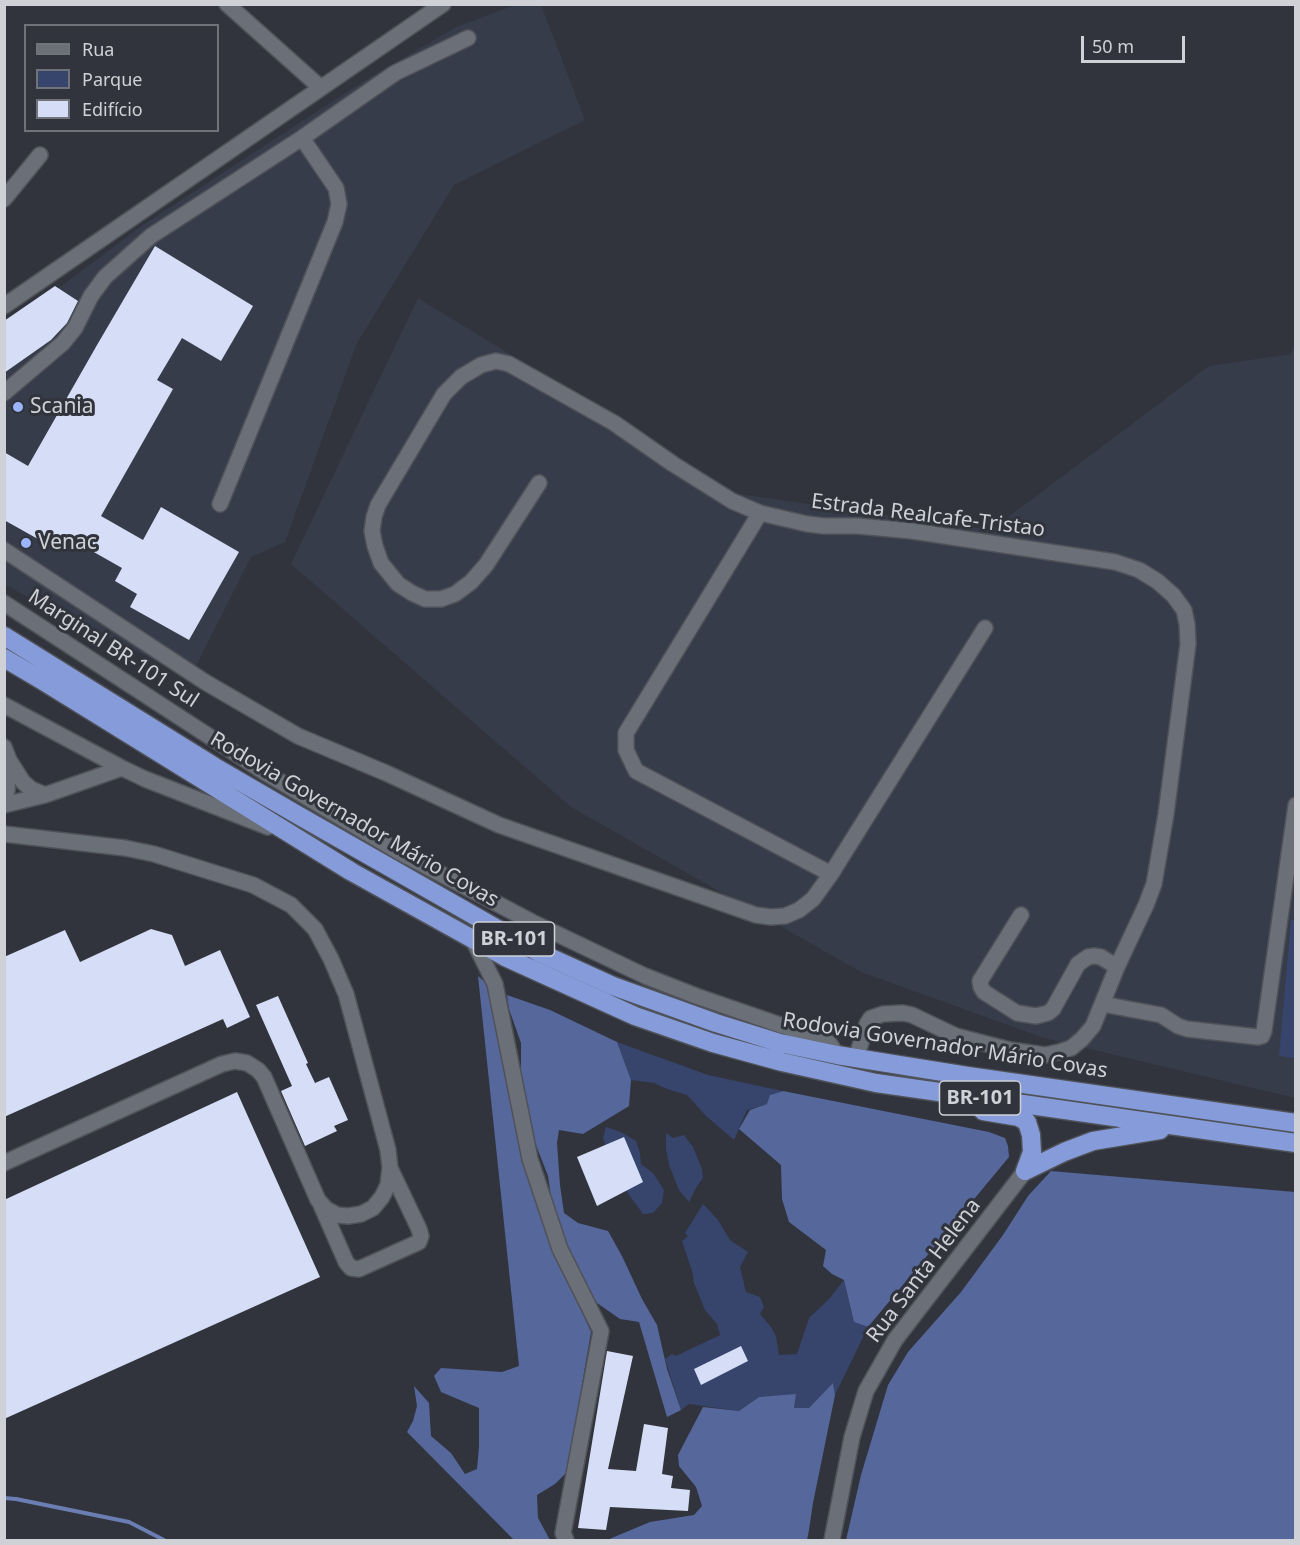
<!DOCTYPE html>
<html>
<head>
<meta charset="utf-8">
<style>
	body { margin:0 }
	#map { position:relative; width:1300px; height:1545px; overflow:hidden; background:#31343c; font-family:"Noto Sans",sans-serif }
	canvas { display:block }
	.frame { position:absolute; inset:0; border:6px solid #cfd1d7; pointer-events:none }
	.legend { position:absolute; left:24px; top:24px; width:195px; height:108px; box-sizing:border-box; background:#31343c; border:2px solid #70737a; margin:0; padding:8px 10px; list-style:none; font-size:18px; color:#cfd1d7 }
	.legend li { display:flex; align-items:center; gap:12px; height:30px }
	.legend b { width:30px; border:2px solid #70737a }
	.scale { position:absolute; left:1081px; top:36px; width:104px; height:27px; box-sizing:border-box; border:3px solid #cfd1d7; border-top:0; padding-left:8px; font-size:18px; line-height:21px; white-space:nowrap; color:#cfd1d7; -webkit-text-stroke:4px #31343c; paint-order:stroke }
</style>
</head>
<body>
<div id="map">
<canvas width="1300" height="1545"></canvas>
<div class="frame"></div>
<ul class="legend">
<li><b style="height:8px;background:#6b6f78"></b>Rua</li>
<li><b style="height:16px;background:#37446c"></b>Parque</li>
<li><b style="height:16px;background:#d5def6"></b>Edifício</li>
</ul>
<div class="scale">50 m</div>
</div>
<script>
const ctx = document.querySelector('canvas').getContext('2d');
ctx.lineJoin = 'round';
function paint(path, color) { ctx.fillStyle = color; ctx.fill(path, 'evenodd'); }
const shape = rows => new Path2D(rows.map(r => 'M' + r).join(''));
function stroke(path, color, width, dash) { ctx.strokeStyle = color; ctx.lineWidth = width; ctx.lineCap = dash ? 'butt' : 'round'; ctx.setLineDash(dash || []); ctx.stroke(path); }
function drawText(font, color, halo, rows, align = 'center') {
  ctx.font = font + ' "Noto Sans",sans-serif'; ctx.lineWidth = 6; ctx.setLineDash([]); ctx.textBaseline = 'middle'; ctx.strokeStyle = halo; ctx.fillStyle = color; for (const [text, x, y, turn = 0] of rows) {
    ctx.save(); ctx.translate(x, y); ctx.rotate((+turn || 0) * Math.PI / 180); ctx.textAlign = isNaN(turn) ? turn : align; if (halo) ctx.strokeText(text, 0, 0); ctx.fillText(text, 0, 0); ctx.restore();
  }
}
const built = shape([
	[515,5,541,5,585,120,454,185,357,343,285,542,251,557,190,678,5,585,5,328,140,227,359,84,456,27],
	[418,298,739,494,991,530,1209,366,1291,354,1295,341,1295,1098,1044,1038,861,972,571,807,291,564]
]);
const green = shape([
	[1291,920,1296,920,1295,1058,1279,1056],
	[617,1042,708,1075,783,1091,770,1095,768,1104,747,1110,734,1140,706,1116,687,1095,667,1089,654,1083,631,1080],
	[606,1127,621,1132,636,1141,640,1153,641,1164,653,1173,664,1190,662,1203,653,1213,643,1214,616,1177,603,1138],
	[666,1133,673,1138,684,1135,693,1147,702,1169,703,1178,697,1186,689,1202,679,1190,669,1165,666,1149],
	[703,1204,718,1220,730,1240,748,1252,740,1267,746,1292,760,1297,764,1307,760,1314,771,1327,776,1336,779,1355,797,1354,809,1318,829,1299,844,1280,854,1322,868,1327,835,1395,833,1384,809,1408,794,1408,796,1395,759,1397,739,1411,689,1404,681,1410,665,1359,672,1354,676,1356,720,1335,717,1324,705,1310,694,1283,692,1271,682,1241,688,1236,685,1233]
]);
const forest = shape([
	[478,976,486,983,491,993,555,1252,591,1332,567,1472,555,1484,537,1495,538,1518,550,1540,514,1540,407,1432,413,1421,417,1406,414,1386,429,1403,431,1436,451,1453,465,1474,477,1469,479,1447,479,1408,441,1392,434,1376,441,1368,502,1372,519,1366],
	[507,995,550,1010,617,1042,631,1080,629,1106,583,1134,559,1130,557,1143,560,1185,564,1213,578,1223,608,1231,622,1256,642,1299,657,1325,667,1369,681,1410,667,1417,639,1322,620,1319,597,1303,569,1261,553,1211,548,1176,536,1145,521,1072,521,1043,509,1009],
	[783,1091,989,1132,1005,1138,1008,1146,1009,1157,868,1327,854,1322,844,1280,832,1274,823,1266,826,1250,789,1222,782,1199,781,1165,739,1129,750,1110,767,1104,770,1095],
	[1051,1171,1295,1192,1295,1540,846,1540,861,1475,888,1385,908,1352,961,1292,1003,1235,1028,1196],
	[833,1383,835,1395,813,1503,809,1530,807,1540,607,1540,650,1522,694,1515,702,1506,696,1487,679,1466,678,1455,703,1407,739,1411,759,1397,796,1394,794,1408,809,1408]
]);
const stream = shape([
	[4,1498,16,1499,129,1522,164,1540]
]);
const building = shape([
	[155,246,253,306,221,361,182,338,157,380,173,389,101,516,143,540,161,507,239,552,189,640,130,607,137,594,115,581,122,568,62,534,54,548,4,520,4,452,28,466,97,345],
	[55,286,78,301,67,323,51,340,4,373,4,321],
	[151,929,172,935,185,966,220,950,250,1017,227,1028,223,1019,4,1117,4,957,65,930,80,962],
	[278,996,308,1063,306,1064,315,1083,329,1077,348,1120,334,1126,337,1131,305,1146,281,1091,292,1086,256,1005],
	[237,1092,320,1277,4,1419,4,1200],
	[624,1137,643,1182,597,1206,577,1157],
	[741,1346,748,1361,701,1385,694,1369],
	[607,1351,633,1356,608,1469,636,1471,644,1424,668,1428,662,1474,673,1476,671,1488,690,1490,688,1511,610,1507,606,1530,578,1528]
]);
const minor = shape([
	[227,4,321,88],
	[4,199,40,155],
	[4,306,443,4],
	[4,393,63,343,75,328,91,296,105,277,151,236,302,138,395,73,468,38],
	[539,483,486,565,471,582,455,594,441,599,425,599,412,593,398,584,381,563,375,546,372,531,374,517,378,505,444,394,461,377,481,365,496,361,509,364,614,423,673,464,732,501,760,513,807,524,824,526,857,526,912,531,1115,562,1139,570,1157,581,1173,595,1184,610,1187,624,1188,644,1166,814,1154,884,1146,905,1117,967,1093,1026,1082,1039,1071,1048,1059,1052,1045,1055,1010,1050,956,1036,912,1015,903,1013,883,1014,871,1018,867,1024,856,1058],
	[220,504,335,222,339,204,336,188,302,138],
	[760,513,626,733,626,750,636,771,831,874],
	[4,550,205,682,298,736,386,773,499,825,756,915,771,917,785,916,799,910,813,899,831,874,985,628],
	[4,603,264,772,399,852,532,922,645,976,696,996,815,1037,829,1043,837,1055],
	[4,705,122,768,145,779,268,827],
	[4,747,9,760,7,790,4,801],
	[9,760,23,782,31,789,45,795],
	[4,805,45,795,122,768],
	[4,834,125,848,154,854,253,885,291,905,315,929,331,959,346,994,388,1150,390,1168,388,1185,382,1197,373,1208,361,1214,348,1216,337,1215,326,1209,318,1200,264,1077,258,1070,247,1063,235,1061,222,1064,4,1163],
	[1021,915,980,981,981,987,984,992,1017,1013,1036,1016,1048,1013,1053,1009,1078,964,1088,957,1094,956,1101,957,1117,967],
	[472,938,495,984,530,1159,560,1249,601,1331,563,1533,566,1540],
	[1102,1004,1161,1015,1178,1026,1187,1029,1258,1037,1262,1036,1264,1031,1296,805],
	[321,1205,346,1262,351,1268,359,1269,419,1242,421,1236,419,1229,390,1168],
	[832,1540,852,1437,866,1391,895,1340,1025,1171]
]);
const highway = shape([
	[4,636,215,767,296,814,538,952,613,986,716,1023,780,1043,837,1055,968,1076,1296,1123],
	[4,658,43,681,352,872,505,957,635,1016,713,1043,782,1062,876,1083,1296,1143],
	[983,1111,1019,1117,1027,1122,1031,1135,1032,1152,1025,1171],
	[1025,1171,1064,1152,1093,1141,1160,1130]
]);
const markers = [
	[18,407,6,"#9bb5fd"],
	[26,543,6,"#9bb5fd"]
];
const shields = [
	[514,939,81],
	[980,1098,81]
];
const shieldNames = [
	["BR-101",514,939],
	["BR-101",980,1098]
];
const poiNames = [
	["Scania",30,407],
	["Venac",38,543]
];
const streetNames = [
	["Estrada Realcafe-Tristao",928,516,7],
	["Marginal BR-101 Sul",113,649,33],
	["Rodovia Governador Mário Covas",354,820,30],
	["Rodovia Governador Mário Covas",945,1046,9],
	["Rua Santa Helena",924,1271,-53]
];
paint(built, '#373c4a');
paint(green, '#37446c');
paint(forest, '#55679b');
stroke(stream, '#6b7eb3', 4);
paint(building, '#d5def6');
stroke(minor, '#505259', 18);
stroke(highway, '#505259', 21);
stroke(minor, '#6b6f78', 15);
stroke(highway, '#869cda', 18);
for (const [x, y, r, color] of markers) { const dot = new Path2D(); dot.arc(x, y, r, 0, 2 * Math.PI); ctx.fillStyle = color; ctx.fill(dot); stroke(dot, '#31343c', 2); }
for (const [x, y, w] of shields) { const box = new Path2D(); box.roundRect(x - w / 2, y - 17, w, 34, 4.5); ctx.fillStyle = '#31343c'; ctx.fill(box); stroke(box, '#cfd1d7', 1.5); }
drawText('bold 20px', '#cfd1d7', null, shieldNames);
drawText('21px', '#cfd1d7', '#31343c', poiNames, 'left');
drawText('21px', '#cfd1d7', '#31343c', streetNames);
</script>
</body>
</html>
